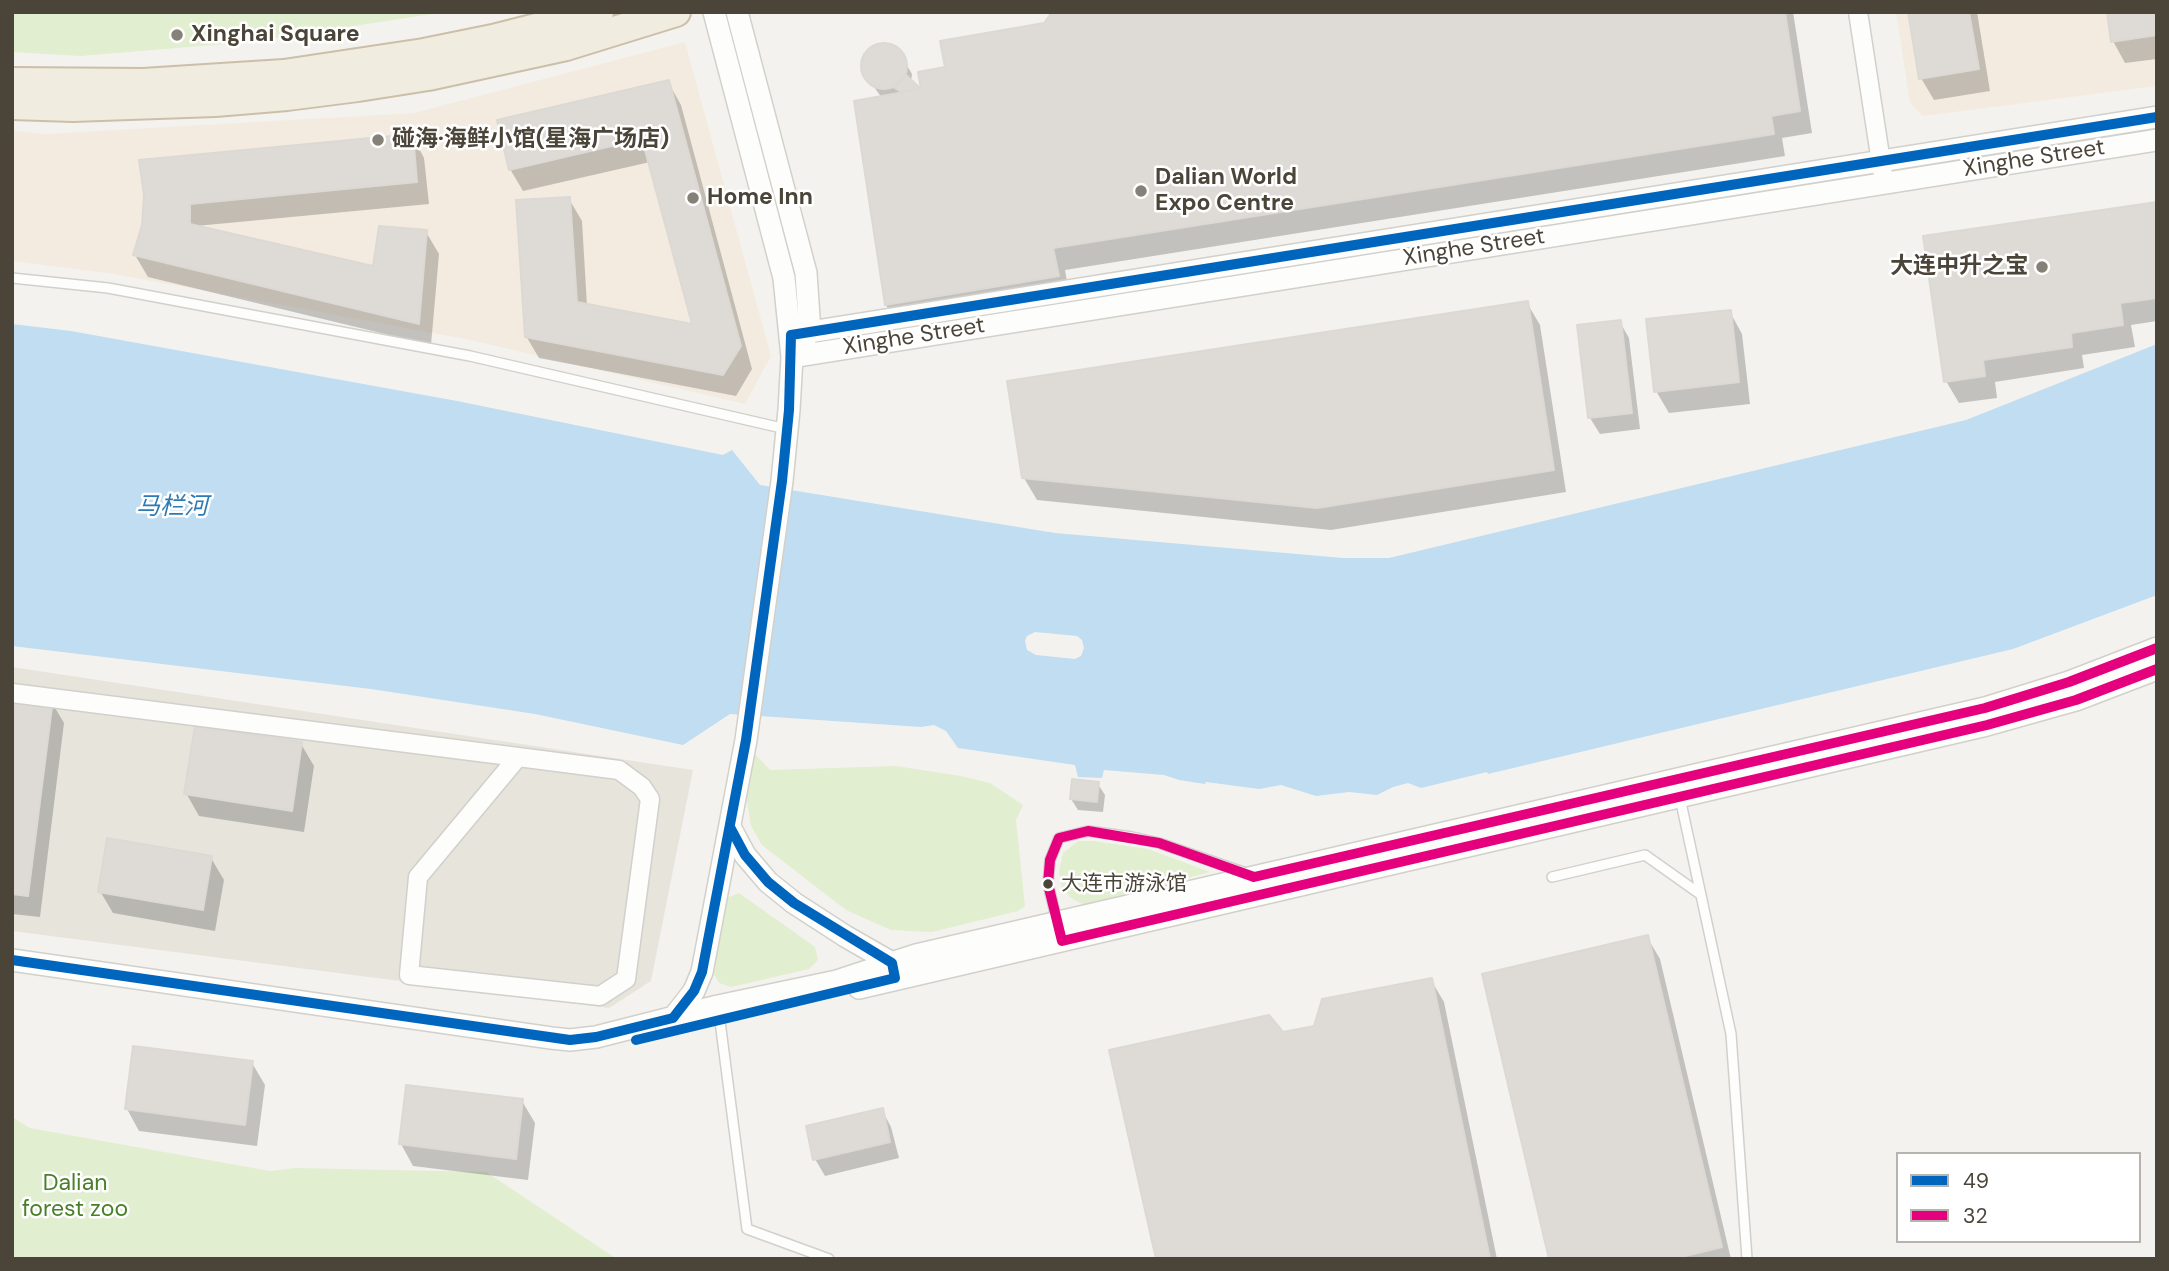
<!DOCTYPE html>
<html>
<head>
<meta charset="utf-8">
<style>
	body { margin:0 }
	#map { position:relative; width:2169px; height:1271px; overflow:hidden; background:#f4f2ee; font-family:"DM Sans",sans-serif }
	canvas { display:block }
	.frame { position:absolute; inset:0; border:14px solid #4b4439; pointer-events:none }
	.legend { position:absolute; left:1896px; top:1152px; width:245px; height:91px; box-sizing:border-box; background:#fff; border:2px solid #b7b4b0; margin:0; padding:9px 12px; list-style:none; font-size:21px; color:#4b4439 }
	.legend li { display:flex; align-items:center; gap:14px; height:35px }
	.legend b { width:35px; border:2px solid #b7b4b0 }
</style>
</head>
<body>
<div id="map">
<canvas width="2169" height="1271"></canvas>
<div class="frame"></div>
<ul class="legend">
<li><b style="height:9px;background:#0065bd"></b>49</li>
<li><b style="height:9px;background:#e5007d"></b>32</li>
</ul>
</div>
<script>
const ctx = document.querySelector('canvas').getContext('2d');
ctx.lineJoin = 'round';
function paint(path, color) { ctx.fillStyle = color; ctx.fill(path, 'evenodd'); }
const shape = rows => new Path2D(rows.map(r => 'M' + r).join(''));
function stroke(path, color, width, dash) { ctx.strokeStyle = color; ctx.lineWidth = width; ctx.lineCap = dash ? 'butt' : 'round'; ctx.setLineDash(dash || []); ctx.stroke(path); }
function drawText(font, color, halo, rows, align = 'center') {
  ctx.font = font + ' "DM Sans","Noto Sans SC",sans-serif'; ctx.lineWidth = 5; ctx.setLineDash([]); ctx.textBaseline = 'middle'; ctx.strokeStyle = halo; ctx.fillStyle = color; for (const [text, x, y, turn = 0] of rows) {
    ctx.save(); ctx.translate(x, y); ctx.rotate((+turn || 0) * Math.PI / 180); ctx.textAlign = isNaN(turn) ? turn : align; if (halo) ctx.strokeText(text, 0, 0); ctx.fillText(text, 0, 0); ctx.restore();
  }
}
const residential = shape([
	[12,667,693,770,651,981,609,1008,12,931]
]);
const commercial = shape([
	[1896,12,2157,12,2157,86,1923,116,1910,103],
	[685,42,771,356,745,404,470,340,114,274,12,261,12,130,44,134,414,113]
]);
const green = shape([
	[12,12,445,12,249,42,81,56,12,52],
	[752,751,770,770,896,766,961,776,990,783,1023,805,1016,820,1025,906,1018,911,932,932,891,930,846,910,762,845,751,826,746,795],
	[1078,841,1093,841,1148,849,1210,872,1084,905,1071,898,1062,888,1059,872,1063,853],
	[739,893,815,947,818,960,809,969,731,987,719,983,712,971,727,898],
	[12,1117,30,1128,270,1171,296,1168,486,1172,617,1259,12,1259]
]);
const water = shape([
	[12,324,71,331,457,401,723,455,732,450,760,485,1055,533,1343,558,1389,558,1966,420,2157,344,2157,595,2013,649,1488,774,1487,772,1421,788,1408,783,1393,787,1377,795,1349,792,1316,796,1281,785,1259,789,1206,782,1205,784,1179,780,1164,775,1104,770,1102,778,1078,777,1075,765,958,748,946,731,934,725,921,727,730,714,683,745,535,714,371,689,12,646],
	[1035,632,1077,636,1082,640,1084,648,1081,656,1075,659,1036,655,1027,650,1025,641,1027,636]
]);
const shadow = shape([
	[1054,12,1793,12,1812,133,1782,138,1785,156,1065,270,1070,298,899,327,886,305,882,98,864,73,864,59,867,53,879,45,893,46,898,50,912,74,911,82,924,93,947,69,1045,24],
	[1910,12,1977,12,1990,91,1934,100,1921,78],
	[2157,12,2157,59,2125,63,2113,41],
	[668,82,681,105,752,369,736,396,539,358,526,336,569,199,582,221,587,306,695,327,650,162,523,191,510,169],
	[412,135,424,158,429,204,196,226,375,268,426,232,439,254,431,345,148,277,135,255,144,225,146,195],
	[2157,204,2157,321,2131,325,2135,347,2082,355,2084,368,1995,382,1997,398,1959,403,1946,381],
	[1527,303,1540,325,1566,492,1331,530,1037,500,1024,478],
	[1730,312,1742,334,1750,404,1669,413,1656,391],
	[1620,322,1629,338,1640,429,1600,434,1590,418],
	[12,696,51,701,64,723,40,917,12,914],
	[301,744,314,766,304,832,199,816,186,793],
	[1098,784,1105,795,1103,812,1078,810,1071,799],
	[211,858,224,880,215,931,113,913,100,891],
	[1647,937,1660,959,1731,1259,1551,1259],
	[1431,980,1444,1002,1497,1259,1157,1259,1282,1034,1315,1027],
	[252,1063,265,1085,257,1146,139,1131,127,1109],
	[522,1101,535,1123,528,1180,413,1166,401,1144],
	[882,1110,891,1127,899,1158,825,1176,815,1159]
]);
const building = shape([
	[1052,12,1785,12,1800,111,1771,116,1774,134,1053,248,1059,276,885,305,854,101,921,89,918,72,945,67,940,41,1044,23,1052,12],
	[1908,12,1969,12,1979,69,1919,79,1908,12],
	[2107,12,2157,12,2157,35,2111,42,2107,12],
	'861 66a23 23 0 1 1 46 0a23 23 0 1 1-46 0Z',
	[905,74,921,89,901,92,893,87,905,74],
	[669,80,741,346,723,375,525,337,516,200,570,197,577,302,692,324,642,139,509,170,497,120,669,80],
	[413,134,417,182,190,204,190,224,373,266,379,226,427,230,419,324,133,255,142,225,144,195,139,160,413,134],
	[2157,202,2157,298,2120,303,2123,325,2071,333,2072,347,1983,360,1985,376,1944,382,1923,236,2157,202],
	[1528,301,1554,470,1317,508,1022,478,1007,381,1528,301],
	[1731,310,1739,382,1654,392,1646,319,1731,310],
	[1621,320,1632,413,1588,418,1577,325,1621,320],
	[12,694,53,699,28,896,12,894,12,694],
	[195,726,302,742,292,811,184,794,195,726],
	[1072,779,1099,782,1097,802,1070,799,1072,779],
	[107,838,212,856,203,910,98,892,107,838],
	[1648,935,1722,1247,1673,1259,1549,1259,1482,974,1648,935],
	[1432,978,1490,1259,1156,1259,1109,1050,1269,1015,1283,1032,1314,1026,1322,999,1432,978],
	[133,1046,253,1061,245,1125,125,1109,133,1046],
	[406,1085,523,1099,516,1159,399,1144,406,1085],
	[883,1108,890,1142,813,1160,806,1126,883,1108]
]);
const service = shape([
	[12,278,108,288,470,356,786,429],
	[1680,798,1731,1034,1747,1259],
	[1552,877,1645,855,1700,894],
	[1057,921,1048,884,1050,860,1059,838,1088,831,1132,837,1159,843,1246,873],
	[718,1006,747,1229,829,1259]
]);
const minor = shape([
	[1858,12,1883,175],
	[12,693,518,757,619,770,642,787,650,799,626,979,600,996,409,975,418,877,518,757]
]);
const tertiary = shape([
	[737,12,806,273,810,332,803,341],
	[791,335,2157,117],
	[792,357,2157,140],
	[730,827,745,855,768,882,794,903,845,936,892,963,893,969],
	[12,960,551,1038,570,1040,596,1037,718,1006,837,981,916,955,1985,708,2069,682,2157,648],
	[859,988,1987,725,2076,700,2157,669],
	[673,1018,694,991,702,972,746,740,782,481,789,410,792,357,784,278,714,12]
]);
const trunk = shape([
	[12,82,143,83,284,74,424,53,493,39,599,12],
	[12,105,73,107,215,102,287,96,358,87,428,76,566,46,676,12]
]);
const bus1 = shape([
	[12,960,570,1040,596,1037,673,1018,694,991,702,972,746,740,782,481,789,410,791,335,2157,117],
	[636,1040,895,978,892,963,794,903,768,882,745,855,730,827]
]);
const bus2 = shape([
	[2157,648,2069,682,1985,708,1254,877,1159,843,1088,831,1059,838,1050,860,1048,884,1062,941,1987,725,2076,700,2157,669]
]);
const markers = [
	[177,35,7,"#868178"],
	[378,140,7,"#868178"],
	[1141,191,7,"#868178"],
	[693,198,7,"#868178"],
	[2042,267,7,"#868178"],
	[1048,884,6,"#4b4439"]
];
const busNames = [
	["大连市游泳馆",1061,884]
];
const poiNames = [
	["Xinghai Square",191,35],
	["碰海·海鲜小馆(星海广场店)",392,140],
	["Dalian World",1155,178],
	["Expo Centre",1155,204],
	["Home Inn",707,198],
	["大连中升之宝",2028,267,"right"]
];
const streetNames = [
	["Xinghe Street",2034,159,-9],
	["Xinghe Street",1474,248,-9],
	["Xinghe Street",914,337,-9]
];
const parkNames = [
	["Dalian",75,1184],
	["forest zoo",75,1210]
];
const waterNames = [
	["马栏河",172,508]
];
paint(residential, '#e7e4dc');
paint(commercial, '#f3ebdf');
paint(green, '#e1eecf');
paint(water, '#c0ddf1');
paint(shadow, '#0003');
paint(building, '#dedbd6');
stroke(building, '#dcd9d4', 2);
stroke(service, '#d2d0cb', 12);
stroke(minor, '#d2d0cb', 21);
stroke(tertiary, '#d2d0cb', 24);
stroke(trunk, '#ccbfa9', 32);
stroke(service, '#fdfdfc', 9);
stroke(minor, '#fdfdfc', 18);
stroke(tertiary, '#fdfdfc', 21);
stroke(trunk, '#f0ece0', 28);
stroke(bus1, '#0065bd', 10);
stroke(bus2, '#e5007d', 10);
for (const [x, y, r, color] of markers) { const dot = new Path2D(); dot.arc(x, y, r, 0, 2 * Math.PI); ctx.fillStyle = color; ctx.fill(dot); stroke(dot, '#fff', 2.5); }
drawText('21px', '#4b4439', '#fff', busNames, 'left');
drawText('bold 23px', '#4b4439', '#fff', poiNames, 'left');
drawText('23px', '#4b4439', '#fff', streetNames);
drawText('23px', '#4a7f2a', '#fff', parkNames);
drawText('italic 24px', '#2e7ab2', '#fff', waterNames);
</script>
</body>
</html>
